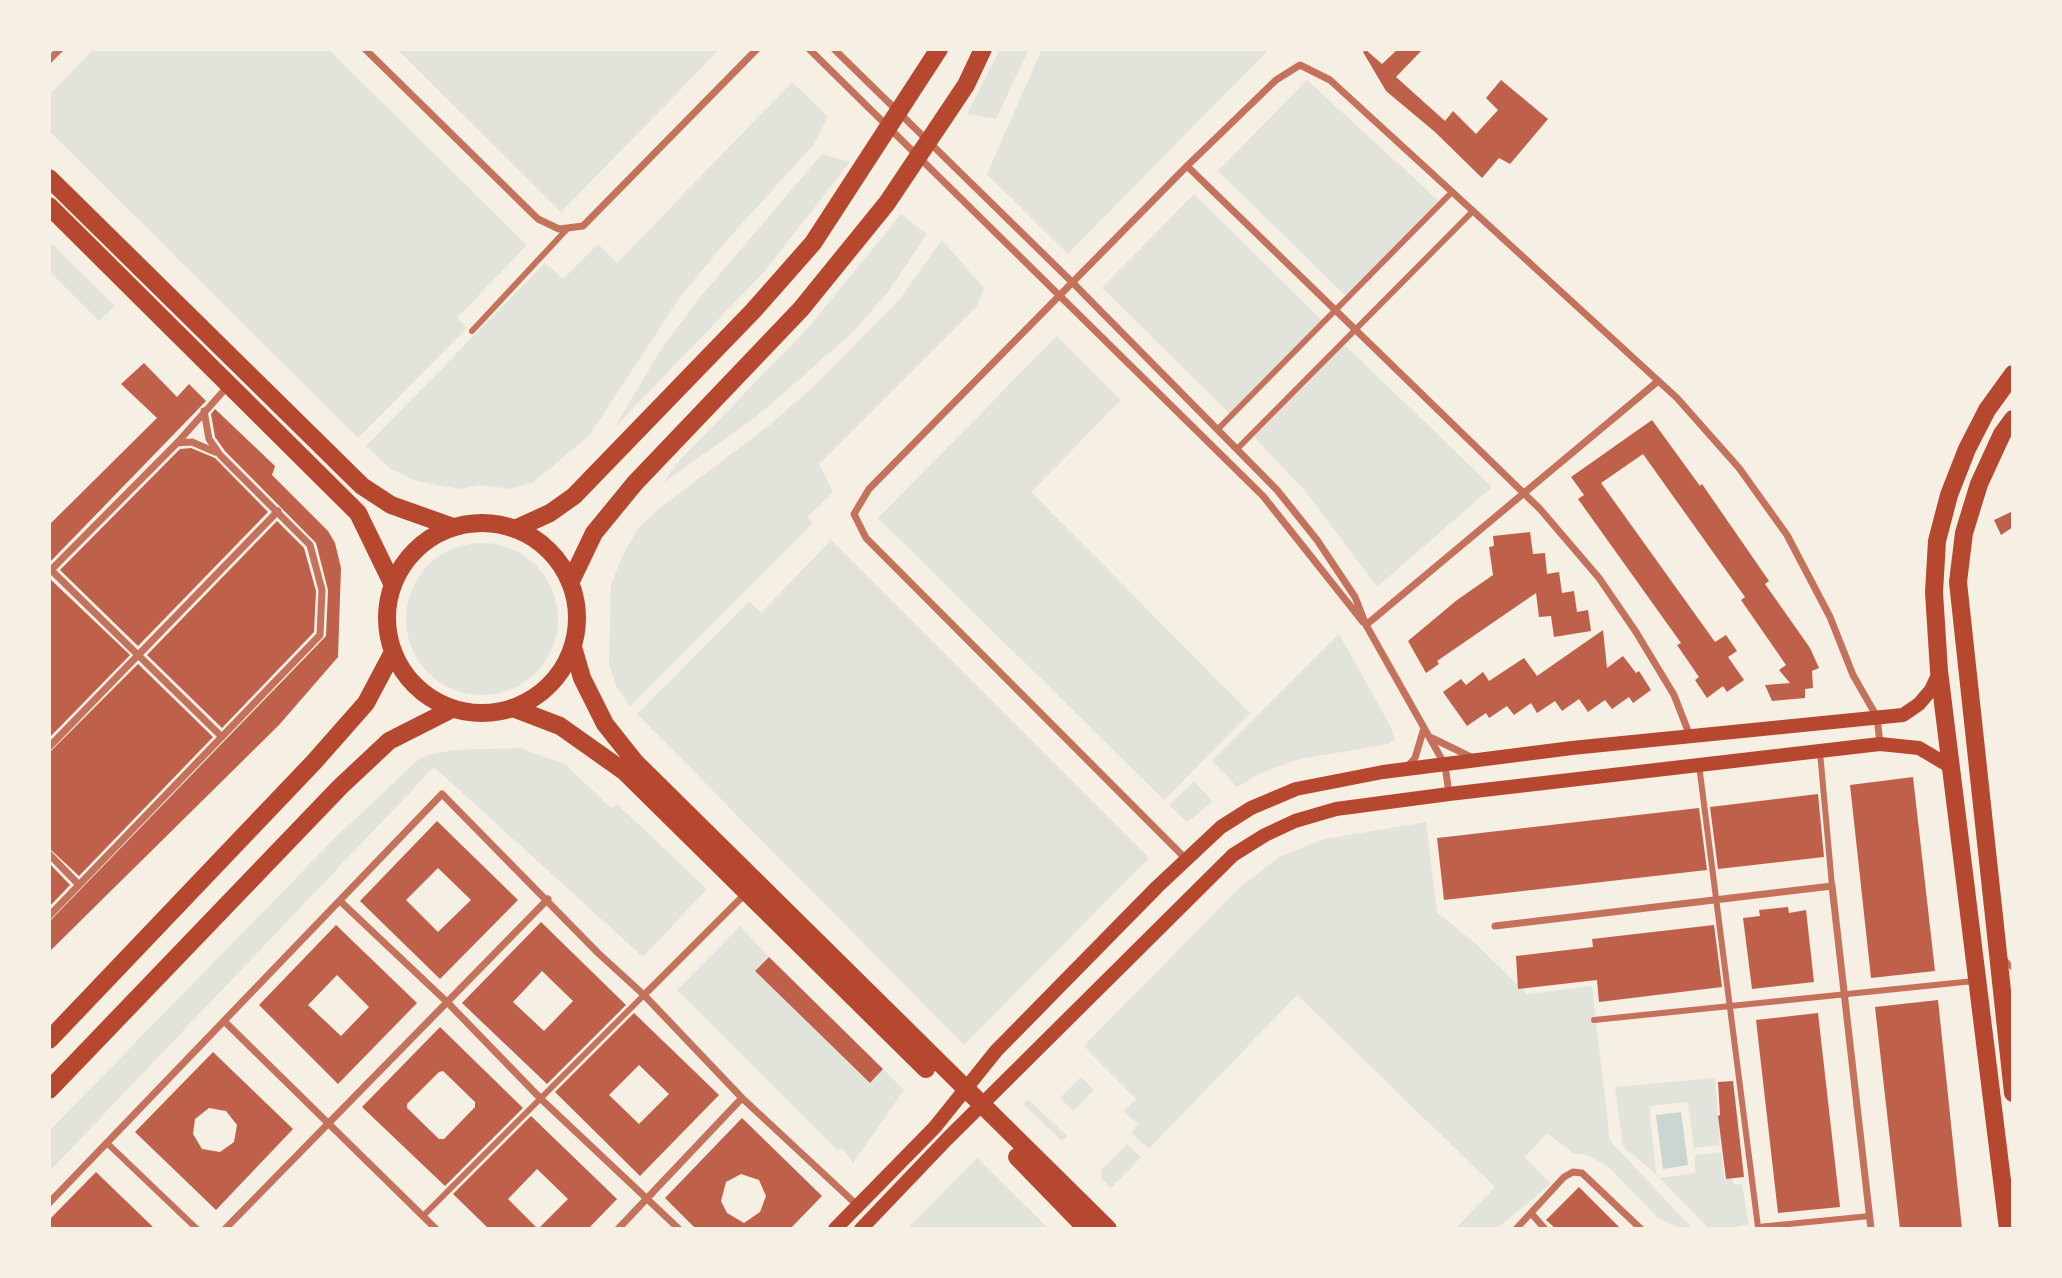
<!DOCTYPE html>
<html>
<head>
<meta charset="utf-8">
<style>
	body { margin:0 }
	#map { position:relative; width:2062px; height:1278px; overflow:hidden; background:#f6efe4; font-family:"Public Sans",sans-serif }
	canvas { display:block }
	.frame { position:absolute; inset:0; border:51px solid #f6efe4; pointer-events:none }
</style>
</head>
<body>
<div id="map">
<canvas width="2062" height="1278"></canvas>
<div class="frame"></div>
</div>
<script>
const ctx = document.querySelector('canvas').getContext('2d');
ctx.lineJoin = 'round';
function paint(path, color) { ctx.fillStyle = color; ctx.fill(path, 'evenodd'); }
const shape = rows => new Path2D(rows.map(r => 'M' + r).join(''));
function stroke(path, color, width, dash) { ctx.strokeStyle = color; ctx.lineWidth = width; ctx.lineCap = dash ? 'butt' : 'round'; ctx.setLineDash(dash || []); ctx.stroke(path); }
const green = shape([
	[94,49,328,49,527,245,457,318,467,328,358,438,49,131,49,95],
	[397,49,720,49,561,212],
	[1000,49,1029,49,996,119,967,114],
	[1042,49,1269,49,1068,254,987,174],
	[1307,80,1439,201,1346,296,1218,171],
	[792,82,828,117,814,144,728,239,680,297,589,436,532,483,510,489,480,485,459,489,416,481,391,469,366,446,545,263,563,279,598,244,617,263],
	[822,154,850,162,764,272,615,427,661,349,702,295],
	[1194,194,1322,320,1230,414,1102,288],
	[901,214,927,234,887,293,852,333,756,417,663,483,679,461,808,328],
	[942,240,984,288,977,306,819,464,833,492,808,517,813,523,630,706,616,686,609,663,611,585,622,557,638,528,657,510,767,427,812,388,900,299],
	[49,241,115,306,99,321,49,271],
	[1057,336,1121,400,1031,492,1250,713,1164,800,878,518],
	[1345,345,1492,487,1377,587,1305,491,1254,437],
	[831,540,1149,858,964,1045,637,714,749,601,761,613],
	'406 619a76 76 0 1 1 152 0a76 76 0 1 1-152 0Z',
	[1339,634,1392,729,1394,740,1389,744,1300,759,1261,773,1237,787,1212,761],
	[520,748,565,764,611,808,617,804,707,889,643,957,434,767,49,1172,49,1131,338,835,418,760,426,755,454,750],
	[1194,781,1213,802,1187,822,1169,805],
	[1426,822,1437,912,1475,943,1527,994,1592,986,1610,1141,1693,1229,1679,1228,1657,1217,1610,1168,1590,1156,1573,1153,1547,1133,1525,1157,1551,1184,1496,1229,1455,1229,1495,1187,1297,995,1149,1149,1131,1133,1138,1124,1123,1111,1136,1099,1084,1046,1240,887,1279,857,1324,839],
	[740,926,769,957,755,971,870,1083,883,1069,904,1090,853,1163,842,1148,837,1150,677,990],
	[1081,1077,1094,1090,1073,1111,1060,1098],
	[1715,1078,1720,1145,1694,1148,1688,1102,1649,1106,1656,1174,1661,1178,1695,1173,1695,1155,1721,1152,1724,1179,1732,1179,1734,1185,1742,1184,1749,1224,1727,1229,1709,1229,1656,1174,1623,1147,1615,1087],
	[1028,1099,1067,1136,1062,1141,1023,1104],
	[1127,1144,1141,1157,1111,1188,1102,1179,1101,1170],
	[977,1158,1049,1229,907,1229]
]);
const water = shape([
	[1681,1112,1688,1165,1663,1169,1656,1115]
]);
const building = shape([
	[1398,49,1423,49,1396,77,1445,121,1453,111,1476,134,1498,110,1486,98,1501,80,1548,119,1510,164,1499,158,1482,178,1435,132,1386,91,1363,52,1366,50,1382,64],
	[144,363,177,397,189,384,206,401,49,563,49,525,157,418,121,384],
	[215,409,275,466,272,475,328,531,335,543,341,568,338,657,279,725,49,952,49,922,326,636,328,590,316,543,225,451,215,437,211,414],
	[1652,420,1700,486,1702,484,1769,581,1765,584,1810,648,1819,668,1812,671,1813,688,1805,689,1805,698,1772,701,1765,685,1790,683,1779,670,1786,665,1741,600,1745,597,1643,454,1601,483,1715,642,1726,635,1737,651,1728,657,1744,680,1727,692,1723,686,1707,698,1695,680,1699,677,1677,645,1681,643,1578,499,1584,495,1571,477],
	[191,448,215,458,268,512,138,646,60,570,180,449],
	[2013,511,2013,527,2001,535,1994,520],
	[277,521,304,548,316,591,314,632,222,728,147,655],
	[1530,532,1533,554,1545,553,1547,574,1559,572,1562,593,1574,591,1577,612,1588,610,1591,631,1554,637,1551,616,1539,617,1536,593,1437,661,1439,664,1426,673,1408,641,1457,600,1493,575,1489,547,1494,546,1493,536],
	[49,578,130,655,49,738],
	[1603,630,1607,668,1623,656,1636,673,1639,671,1651,690,1633,703,1629,697,1612,709,1605,700,1588,712,1579,699,1562,711,1555,701,1537,713,1531,703,1514,715,1507,706,1489,718,1486,713,1467,726,1443,692,1461,679,1466,685,1483,672,1489,681,1524,658,1537,676],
	[138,664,213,737,79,876,49,848,49,753],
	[1913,777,1935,971,1871,978,1850,785],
	[1818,794,1824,857,1718,869,1710,807],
	[1699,808,1707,870,1444,900,1437,838],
	[437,821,518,900,440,979,360,901],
	[438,868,471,900,438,932,406,900],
	[49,863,70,885,49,907],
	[1788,907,1789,913,1806,910,1814,982,1752,989,1743,918,1760,916,1759,910],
	[541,922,626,1005,547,1084,462,1003],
	[542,971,573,1001,544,1031,513,1002],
	[336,925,417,1003,338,1084,259,1005],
	[337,975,369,1007,341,1036,308,1005],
	[1714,925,1722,987,1599,1002,1597,980,1518,989,1516,956,1593,947,1592,939],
	[769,957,883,1069,870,1083,755,971],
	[1938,1000,1962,1229,1900,1229,1875,1007],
	[634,1013,719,1095,640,1176,555,1092],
	[639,1065,669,1094,639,1124,609,1095],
	[1818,1013,1840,1207,1778,1213,1756,1020],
	[440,1027,523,1108,445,1186,362,1107],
	[443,1071,475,1102,475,1107,444,1139,439,1139,407,1108,407,1104,439,1072],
	[213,1052,293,1129,216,1210,135,1132],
	[209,1108,226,1111,237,1125,234,1142,220,1152,202,1149,193,1134,195,1119],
	[1733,1081,1744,1177,1726,1179,1718,1116,1720,1115,1718,1082],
	[531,1116,617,1199,588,1229,538,1229,568,1199,537,1169,508,1199,538,1229,489,1229,453,1194],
	[742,1118,822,1196,790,1229,696,1229,665,1198],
	[741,1174,759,1180,766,1196,760,1212,744,1223,727,1213,721,1201,726,1182],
	[96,1172,155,1229,49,1229,49,1220],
	[1579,1187,1621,1229,1556,1229,1546,1220]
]);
const service = shape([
	[2004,958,2013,969]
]);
const pedestrian = shape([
	[472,331,568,228],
	[1218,429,1452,192],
	[1237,449,1473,211],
	[1820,752,1832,886],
	[1699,765,1758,1227,1870,1216],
	[1594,1020,1974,981],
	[108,1144,197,1229],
	[423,1216,644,995]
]);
const minor = shape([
	[365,49,538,219,559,229,583,226,757,49],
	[809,49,1263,496,1363,622],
	[834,49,1073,283,1277,490,1317,540,1355,597,1366,625,1445,765,1449,794],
	[49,60,60,49],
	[1187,166,1540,509,1599,578,1636,632,1674,695,1690,736],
	[177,443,192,442,215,452],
	[51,570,222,737],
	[49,572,177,443,228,386],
	[1366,625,1657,382],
	[1432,738,1471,757],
	[49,747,278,511],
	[1407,767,1415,758,1424,728],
	[49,854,79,885],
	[1186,859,866,538,854,514,869,489,1187,166,1276,80,1300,65,1330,80,1677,398,1739,468,1787,535,1830,617,1853,675,1877,717,1880,744],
	[340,901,447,1002,541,1099,679,1229],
	[49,916,320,635,322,590,310,545,220,455,209,439,204,411],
	[1495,926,1832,886,1871,1229],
	[644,995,747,892],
	[224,1021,436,1229],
	[49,1203,442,794,598,953,644,995,742,1098,857,1205],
	[1531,1213,1545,1229],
	[225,1229,548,899],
	[618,1229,742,1098],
	[1516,1229,1564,1177,1573,1172,1582,1173,1641,1229]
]);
const secondary = shape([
	[835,1229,935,1127,996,1051,1157,887,1221,827,1251,808,1296,789,1383,772,1572,748,1903,715,1919,704,1931,690,1939,673],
	[861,1229,947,1139,1233,855,1265,835,1295,821,1336,809,1449,794,1880,744,1919,748,1951,767]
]);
const primary = shape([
	[49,178,362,486,391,505,453,527],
	[49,206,358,513,393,585],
	[2013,419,2002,434,1979,484,1964,533,1958,582,2013,1093],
	[573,647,582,678,605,724,636,763,1108,1229],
	[513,708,560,726,625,772,926,1069],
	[1017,1157,1087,1229],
	[2008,1229,1939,671,1934,592,1937,541,1949,495,1967,449,1987,410,2013,374]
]);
const trunk = shape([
	'387 618a95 95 0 1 1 190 0a95 95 0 1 1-190 0Z',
	[515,529,550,513,574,496,753,311,813,243,939,49],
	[570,583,594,533,635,483,801,309,887,203,966,85,983,49],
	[49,1040,314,762,366,703,393,652],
	[49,1090,340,787,389,741,452,709]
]);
paint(green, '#e2e4dc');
paint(water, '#c9d6d2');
paint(building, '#bf614a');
stroke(service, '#c5725c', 5);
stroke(pedestrian, '#c5725c', 6);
stroke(minor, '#c5725c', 7);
stroke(secondary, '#b5482f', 14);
stroke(primary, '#b5482f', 18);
stroke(trunk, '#b5482f', 18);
</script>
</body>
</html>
